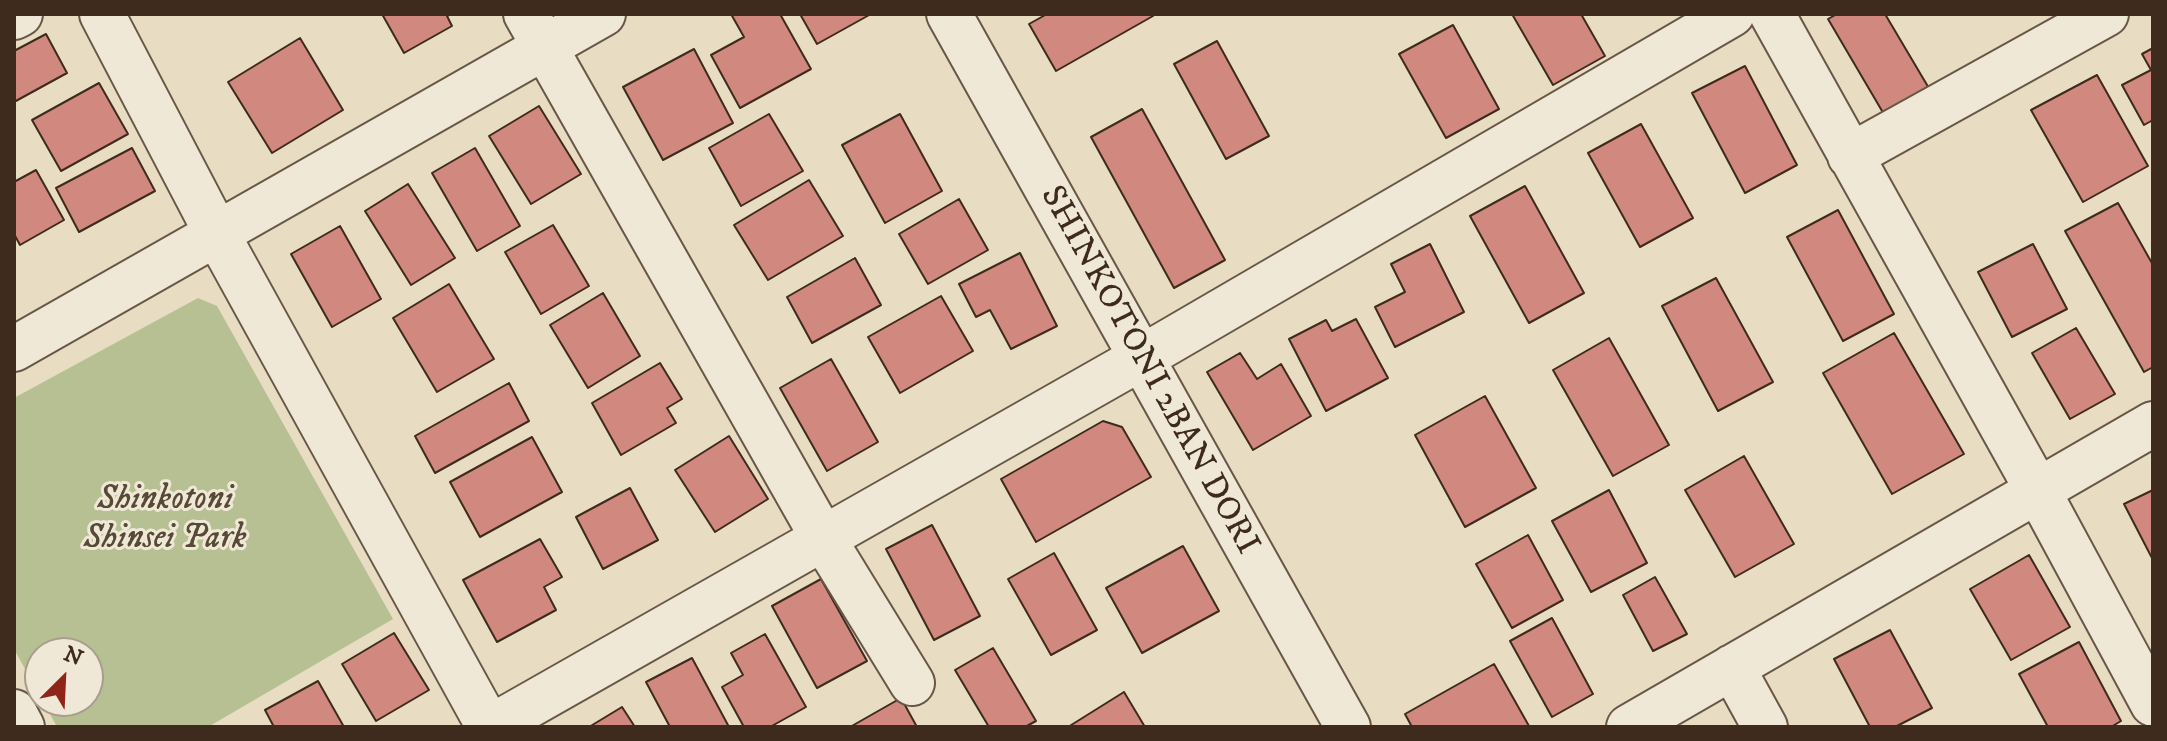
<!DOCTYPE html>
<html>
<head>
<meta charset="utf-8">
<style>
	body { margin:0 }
	#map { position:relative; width:2167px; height:741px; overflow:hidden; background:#e8dcc2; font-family:"IM FELL DW Pica",serif }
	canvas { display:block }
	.frame { position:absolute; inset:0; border:16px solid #3e2b1d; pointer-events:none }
	.north { position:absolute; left:24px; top:637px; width:80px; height:80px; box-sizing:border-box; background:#f0e8d7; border:2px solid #a99c8d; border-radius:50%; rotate:24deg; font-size:22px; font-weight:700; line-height:32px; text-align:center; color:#3e2b1d }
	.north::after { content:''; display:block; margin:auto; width:28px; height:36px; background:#8f2418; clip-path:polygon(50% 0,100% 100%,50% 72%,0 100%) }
</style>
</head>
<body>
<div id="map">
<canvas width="2167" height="741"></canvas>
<div class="frame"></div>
<div class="north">N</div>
</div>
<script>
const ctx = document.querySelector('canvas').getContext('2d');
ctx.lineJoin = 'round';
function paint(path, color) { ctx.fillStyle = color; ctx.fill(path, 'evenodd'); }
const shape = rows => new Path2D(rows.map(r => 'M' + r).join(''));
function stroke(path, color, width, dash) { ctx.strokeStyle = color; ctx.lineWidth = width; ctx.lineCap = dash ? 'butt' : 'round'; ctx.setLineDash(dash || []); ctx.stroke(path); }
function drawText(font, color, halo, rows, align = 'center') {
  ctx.font = font + ' "IM FELL DW Pica",serif'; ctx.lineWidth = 6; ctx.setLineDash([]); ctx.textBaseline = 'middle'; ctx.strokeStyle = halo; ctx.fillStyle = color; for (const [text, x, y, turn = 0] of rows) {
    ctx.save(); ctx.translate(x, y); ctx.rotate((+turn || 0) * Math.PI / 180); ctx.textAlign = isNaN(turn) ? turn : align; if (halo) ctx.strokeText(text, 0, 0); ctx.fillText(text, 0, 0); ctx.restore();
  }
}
const green = shape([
	[198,298,217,306,393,619,208,727,57,727,43,701,88,701,88,653,40,653,40,696,14,649,14,398]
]);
const building = shape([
	[382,14,451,14,447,16,452,26,404,53,382,14],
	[731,14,780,14,811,69,740,108,711,55,744,37,731,14],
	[800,14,871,14,817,44,800,14],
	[1047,14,1151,14,1153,16,1056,71,1029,24,1047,14],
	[1512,14,1581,14,1605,56,1553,85,1512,14],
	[1837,14,1885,14,1930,90,1885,116,1828,19,1837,14],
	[1453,25,1499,109,1446,138,1399,54,1453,25],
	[46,34,67,73,14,102,14,51,46,34],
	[300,38,343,110,272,153,228,82,300,38],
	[1217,41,1269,136,1226,159,1174,64,1217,41],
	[2153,48,2153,120,2144,125,2122,85,2151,70,2142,54,2153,48],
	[694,49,733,123,663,160,623,87,694,49],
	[1745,66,1797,165,1745,193,1692,93,1745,66],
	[2097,75,2148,166,2083,202,2031,110,2097,75],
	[99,83,128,134,61,171,32,120,99,83],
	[539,106,581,174,531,204,489,136,539,106],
	[1142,109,1225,260,1174,288,1091,137,1142,109],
	[769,114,803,171,741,206,709,148,769,114],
	[900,114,942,191,885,223,842,145,900,114],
	[1641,124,1693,218,1640,247,1588,153,1641,124],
	[132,148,155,191,79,232,56,188,132,148],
	[475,148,520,226,477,251,432,173,475,148],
	[36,170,64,220,20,245,14,234,14,182,36,170],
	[809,180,843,236,768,280,734,225,809,180],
	[408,184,455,258,411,285,365,211,408,184],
	[1525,186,1584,293,1529,323,1470,216,1525,186],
	[959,199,988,250,928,284,899,234,959,199],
	[2118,203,2153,265,2153,367,2144,372,2065,231,2118,203],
	[1838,210,1894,314,1843,341,1787,237,1838,210],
	[553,225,589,286,541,314,505,252,553,225],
	[340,226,381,299,332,327,291,254,340,226],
	[1430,244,1464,312,1395,347,1375,307,1405,292,1391,264,1430,244],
	[2033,244,2067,309,2012,337,1978,272,2033,244],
	[1020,253,1057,326,1011,349,990,310,976,317,959,284,1020,253],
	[855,258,881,305,812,343,787,297,855,258],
	[1716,278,1773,382,1718,411,1662,306,1716,278],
	[449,284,494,359,437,392,393,318,449,284],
	[603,293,640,356,588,388,550,325,603,293],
	[941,296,973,351,900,393,868,337,941,296],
	[1356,319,1388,378,1326,411,1289,339,1326,320,1332,331,1356,319],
	[2076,328,2115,394,2070,419,2032,353,2076,328],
	[1894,333,1964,454,1892,494,1823,373,1894,333],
	[1609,338,1669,445,1613,476,1553,370,1609,338],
	[1240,353,1257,379,1281,364,1311,416,1253,450,1207,372,1240,353],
	[831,359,878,442,827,471,780,388,831,359],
	[660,363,682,399,667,408,676,423,621,455,592,403,660,363],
	[509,383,529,421,435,473,415,436,509,383],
	[1485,396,1536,488,1465,527,1415,435,1485,396],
	[1103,421,1122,427,1151,477,1036,542,1001,479,1103,421],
	[729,436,768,499,715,532,675,470,729,436],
	[532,437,562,492,480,537,450,482,532,437],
	[1744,456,1794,544,1735,577,1685,490,1744,456],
	[630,488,658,540,603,569,576,517,630,488],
	[1609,490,1647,563,1591,592,1552,521,1609,490],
	[2153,490,2153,560,2124,504,2153,490],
	[932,525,980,616,934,640,886,549,932,525],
	[1528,535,1563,600,1512,628,1476,564,1528,535],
	[540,539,562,577,544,587,556,610,497,642,463,580,540,539],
	[1183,546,1219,611,1142,653,1106,588,1183,546],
	[1054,553,1097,630,1051,655,1008,579,1054,553],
	[2029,555,2070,627,2011,660,1970,589,2029,555],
	[1655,577,1687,634,1653,651,1623,595,1655,577],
	[821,579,867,661,817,688,772,606,821,579],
	[1552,618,1593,694,1552,717,1510,641,1552,618],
	[1890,630,1932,708,1895,727,1870,727,1834,659,1890,630],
	[394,633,429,690,376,721,342,664,394,633],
	[765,634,806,707,770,727,744,727,722,687,743,675,731,653,765,634],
	[2079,642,2121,721,2111,727,2048,727,2019,674,2079,642],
	[993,648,1036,721,1025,727,989,727,955,670,993,648],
	[692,658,729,727,670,727,646,682,692,658],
	[1494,664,1529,726,1412,727,1405,714,1494,664],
	[318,681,344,727,274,727,265,710,318,681],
	[1124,692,1145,727,1068,727,1124,692],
	[901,698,917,727,850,727,901,698],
	[622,707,635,727,589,727,622,707]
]);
const minor = shape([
	[102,14,217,234,489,727],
	[526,14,823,538,912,683],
	[949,14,1348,727],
	[1772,14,2038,491,2153,704],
	[14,17,20,14],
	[1850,156,2106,14],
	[14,349,603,14],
	[1732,667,1765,727],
	[14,712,22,727],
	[491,727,1141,358,1732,14],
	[1629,727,2153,424]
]);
const streetNames = [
	["SHINKOTONI 2BAN DORI",1148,371,61]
];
const parkNames = [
	["Shinkotoni",165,501],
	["Shinsei Park",165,540]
];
paint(green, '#b6c093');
paint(building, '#d0887f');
stroke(building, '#3e2b1d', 2);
stroke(minor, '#685746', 48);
stroke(minor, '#f0e8d7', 44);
drawText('34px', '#3e2b1d', '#f0e8d7', streetNames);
drawText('italic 34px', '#564935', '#f0e8d7', parkNames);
</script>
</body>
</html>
